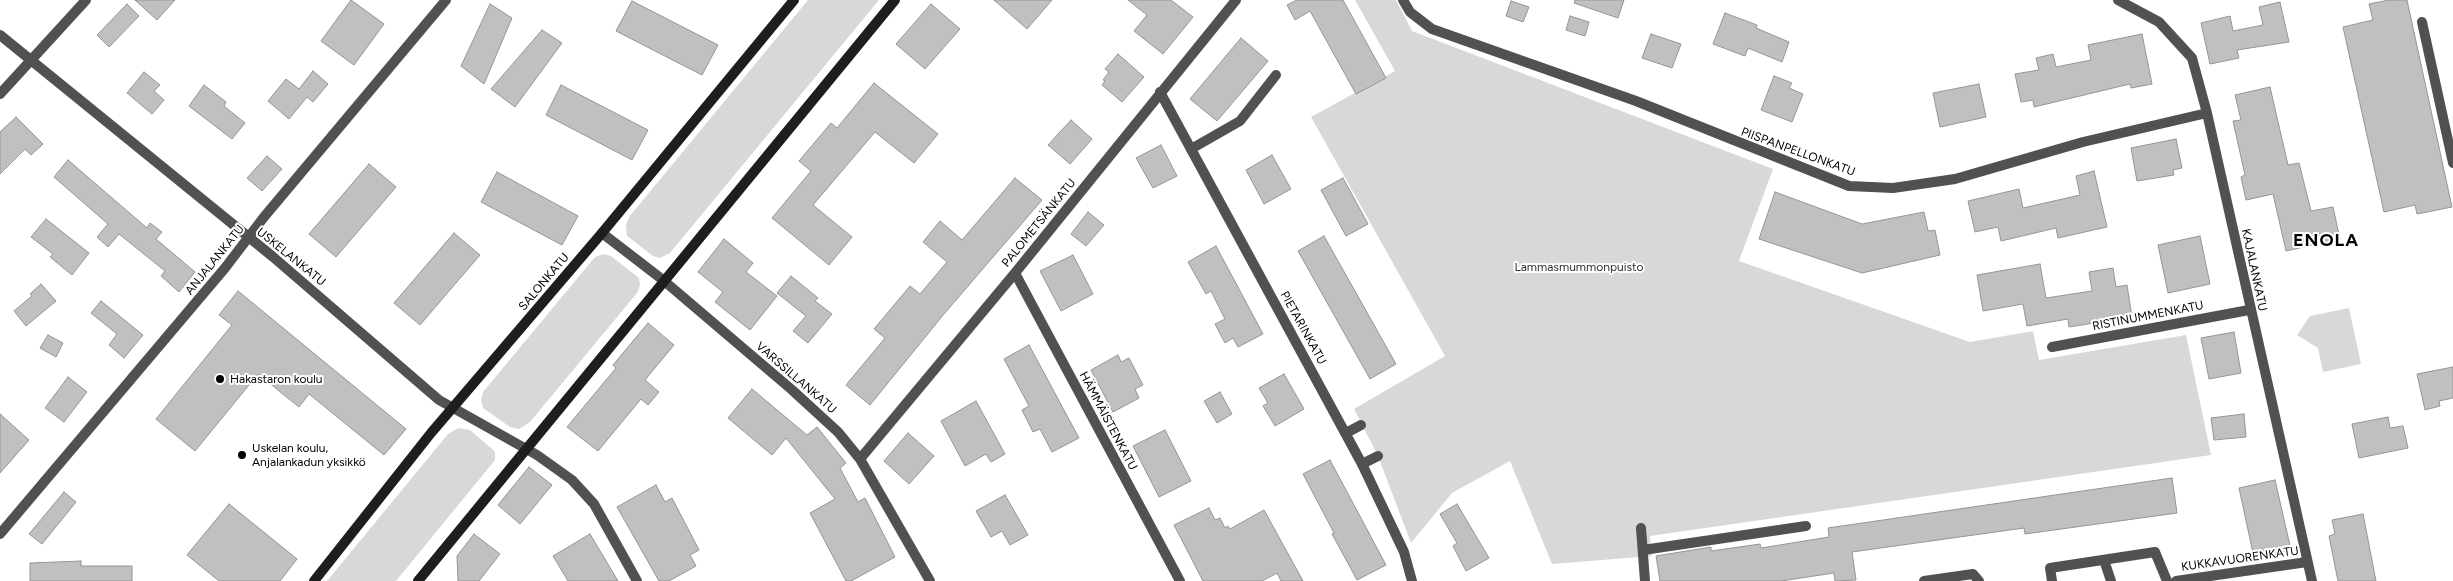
<!DOCTYPE html>
<html>
<head>
<meta charset="utf-8">
<style>
	body { margin:0 }
	canvas { display:block; background:#fff }
</style>
</head>
<body>
<canvas width="2453" height="581"></canvas>
<script>
const ctx = document.querySelector('canvas').getContext('2d');
ctx.lineJoin = 'round';
function paint(path, color) { ctx.fillStyle = color; ctx.fill(path, 'evenodd'); }
const shape = rows => new Path2D(rows.map(r => 'M' + r).join(''));
function stroke(path, color, width, dash) { ctx.strokeStyle = color; ctx.lineWidth = width; ctx.lineCap = dash ? 'butt' : 'round'; ctx.setLineDash(dash || []); ctx.stroke(path); }
function drawText(font, color, halo, rows, align = 'center') {
  ctx.font = font + ' Figtree,sans-serif'; ctx.lineWidth = 4; ctx.setLineDash([]); ctx.textBaseline = 'middle'; ctx.strokeStyle = halo; ctx.fillStyle = color; for (const [text, x, y, turn = 0] of rows) {
    ctx.save(); ctx.translate(x, y); ctx.rotate((+turn || 0) * Math.PI / 180); ctx.textAlign = isNaN(turn) ? turn : align; if (halo) ctx.strokeText(text, 0, 0); ctx.fillText(text, 0, 0); ctx.restore();
  }
}
const green = shape([
	[808,0,879,0,670,253,660,258,653,256,627,236,626,225,629,217],
	[1355,0,1396,0,1412,31,1773,169,1739,261,1970,342,2033,331,2039,360,2186,335,2211,455,1650,536,1652,556,1552,564,1510,461,1452,493,1411,543,1378,456,1354,409,1445,356,1311,117,1395,71],
	[604,254,611,256,639,278,640,285,637,293,530,422,519,429,510,427,483,408,481,400,483,392,595,257],
	[2349,308,2361,364,2323,372,2318,348,2297,335,2310,316],
	[458,428,470,430,491,448,495,452,495,460,396,581,327,581,448,434]
]);
const building = shape([
	[135,0,175,0,157,20,135,0],
	[351,0,384,24,354,65,321,41,351,0],
	[994,0,1052,0,1027,29,994,0],
	[1128,0,1171,0,1193,17,1163,54,1134,31,1147,15,1128,0],
	[1297,0,1343,0,1386,78,1356,94,1310,11,1295,20,1287,5,1297,0],
	[1575,0,1624,0,1618,18,1574,3,1575,0],
	[2389,0,2407,0,2452,207,2417,214,2415,205,2384,212,2343,27,2373,20,2369,4,2389,0],
	[632,1,718,45,702,75,616,31,632,1],
	[1511,1,1529,7,1523,22,1506,16,1511,1],
	[2280,2,2289,42,2237,50,2239,58,2210,64,2201,23,2230,16,2233,31,2263,25,2259,7,2280,2],
	[127,4,139,16,109,47,97,35,127,4],
	[490,4,512,18,484,84,461,66,490,4],
	[931,4,960,29,925,69,896,44,931,4],
	[1725,13,1757,25,1756,28,1789,42,1782,62,1748,48,1745,56,1713,44,1725,13],
	[1570,16,1589,22,1585,36,1566,30,1570,16],
	[542,30,562,43,515,107,491,89,542,30],
	[1651,34,1681,44,1672,68,1642,58,1651,34],
	[2142,34,2152,84,2131,88,2130,84,2034,107,2033,100,2021,102,2015,74,2039,70,2036,58,2053,54,2056,67,2091,60,2088,45,2142,34],
	[1241,38,1268,61,1217,121,1190,99,1241,38],
	[1118,54,1144,77,1122,102,1102,85,1105,81,1103,80,1109,72,1105,69,1118,54],
	[313,71,328,84,313,102,307,97,289,119,268,101,286,79,299,89,313,71],
	[144,72,160,85,154,91,164,100,152,114,127,93,144,72],
	[1774,76,1792,83,1789,88,1803,94,1792,122,1761,110,1774,76],
	[874,83,938,134,914,163,875,132,813,205,852,237,829,265,772,218,811,171,799,161,831,123,837,128,874,83],
	[1979,84,1986,117,1940,127,1933,93,1979,84],
	[204,85,226,102,224,106,245,123,232,139,189,106,204,85],
	[561,85,648,130,632,160,546,115,561,85],
	[2270,87,2288,165,2299,163,2311,211,2333,207,2340,239,2286,251,2273,194,2246,200,2241,177,2245,175,2233,121,2241,120,2235,95,2270,87],
	[16,117,43,144,31,155,25,149,0,174,0,132,16,117],
	[1071,120,1092,139,1070,164,1048,145,1071,120],
	[2176,139,2182,168,2173,170,2174,175,2137,181,2131,148,2176,139],
	[1161,145,1177,176,1153,188,1136,158,1161,145],
	[1272,155,1291,189,1264,204,1246,170,1272,155],
	[267,156,282,169,262,191,247,178,267,156],
	[68,160,147,228,150,223,162,232,156,239,195,272,179,292,161,276,165,271,119,234,108,247,97,237,108,224,54,177,68,160],
	[369,164,396,187,336,257,309,234,369,164],
	[2094,171,2107,227,2058,238,2056,228,2001,241,1998,227,1975,232,1968,201,2019,189,2023,208,2080,195,2076,176,2094,171],
	[497,172,578,216,562,245,481,202,497,172],
	[1015,178,1042,200,944,314,870,405,846,385,885,338,874,329,910,286,920,294,947,262,923,242,940,221,962,240,1015,178],
	[1343,178,1368,224,1346,236,1321,190,1343,178],
	[1775,192,1862,224,1924,212,1928,231,1935,230,1940,255,1862,273,1759,239,1775,192],
	[1088,212,1104,225,1086,246,1071,234,1088,212],
	[46,219,89,253,72,275,50,257,53,254,31,237,46,219],
	[454,233,480,255,420,325,394,303,454,233],
	[1324,236,1396,364,1370,379,1298,251,1324,236],
	[2200,236,2210,284,2168,293,2158,245,2200,236],
	[724,239,753,263,746,272,777,296,750,330,715,302,723,292,698,272,724,239],
	[1216,246,1263,334,1238,347,1233,338,1225,343,1215,324,1225,319,1211,291,1206,294,1188,262,1216,246],
	[1073,255,1093,294,1061,311,1040,271,1073,255],
	[2040,264,2046,298,2092,291,2089,272,2113,268,2116,287,2127,285,2132,317,2069,327,2068,319,2027,326,2023,304,1983,311,1977,275,2040,264],
	[791,276,818,298,815,301,832,314,808,343,793,331,806,316,777,293,791,276],
	[41,284,56,301,26,326,14,311,32,296,30,294,41,284],
	[238,291,406,429,384,455,309,394,299,407,258,374,195,451,156,419,232,325,219,315,238,291],
	[101,301,143,335,124,358,109,345,117,334,91,313,101,301],
	[648,323,674,345,645,380,659,392,648,405,641,399,598,451,567,427,616,368,613,365,648,323],
	[2234,332,2241,373,2209,379,2201,338,2234,332],
	[48,335,63,343,56,357,40,348,48,335],
	[1029,345,1079,438,1052,452,1040,429,1033,432,1022,410,1029,406,1004,359,1029,345],
	[1118,355,1121,362,1129,358,1143,385,1135,389,1139,398,1113,412,1091,370,1118,355],
	[2453,367,2453,398,2439,401,2440,406,2425,410,2417,374,2453,367],
	[1284,374,1304,409,1275,426,1263,406,1268,403,1259,388,1284,374],
	[68,377,87,392,64,422,45,408,68,377],
	[752,389,807,435,817,427,846,463,840,468,858,502,865,498,895,557,851,581,846,581,810,513,835,499,786,438,772,455,728,418,752,389],
	[1220,392,1232,414,1217,423,1204,401,1220,392],
	[976,401,1005,454,991,462,986,454,965,466,941,421,976,401],
	[0,414,29,440,0,473,0,414],
	[2244,414,2246,437,2214,440,2211,418,2244,414],
	[2388,417,2390,428,2403,426,2408,448,2359,458,2352,424,2388,417],
	[1165,430,1191,481,1159,497,1133,446,1165,430],
	[908,433,934,456,909,484,884,461,908,433],
	[1330,460,1386,565,1357,580,1332,534,1334,533,1303,474,1330,460],
	[529,467,552,485,520,524,498,505,529,467],
	[2172,478,2177,513,2025,534,2024,528,1852,552,1856,580,1835,581,1834,573,1781,581,1660,581,1656,556,1711,547,1711,551,1760,544,1761,548,1829,537,1828,528,2172,478],
	[2275,480,2291,550,2258,557,2257,553,2253,553,2239,488,2275,480],
	[656,485,665,502,672,498,699,550,690,555,696,566,669,581,659,581,617,507,656,485],
	[64,492,76,502,42,544,29,534,64,492],
	[1005,495,1028,535,1010,545,1002,531,991,537,976,511,1005,495],
	[229,504,297,559,280,581,219,581,187,555,229,504],
	[1457,504,1489,558,1466,571,1453,546,1457,543,1440,514,1457,504],
	[1209,508,1215,520,1220,518,1225,528,1228,526,1230,529,1264,510,1303,581,1281,581,1277,573,1262,581,1203,581,1174,525,1209,508],
	[2363,514,2376,581,2338,581,2329,536,2335,534,2332,520,2363,514],
	[474,534,500,554,479,581,458,581,457,556,474,534],
	[590,534,618,581,568,581,553,556,590,534],
	[81,561,81,566,132,566,132,581,30,581,30,563,81,561]
]);
const lane = shape([
	[2422,22,2453,163],
	[1191,149,1240,121,1276,75],
	[1346,433,1361,425],
	[1362,464,1378,456],
	[1643,550,1806,526],
	[2104,560,2111,581],
	[1924,581,1973,574,1979,581],
	[2052,581,2050,568,2155,552,2167,581]
]);
const street = shape([
	[1403,0,1410,12,1432,29,1636,101,1849,186,1893,188,1955,179,2083,142,2207,113],
	[2118,0,2159,22,2192,58,2207,113,2312,581],
	[0,35,272,256,439,400,537,455,572,480,594,504,637,581],
	[1160,92,1362,464,1404,552,1412,581],
	[0,94,86,0],
	[602,233,663,280,791,389,838,432,860,459,930,581],
	[1015,273,1180,581],
	[2052,347,2249,310],
	[860,459,1015,273,1236,0],
	[1641,528,1645,581],
	[0,534,225,268,264,217,446,0],
	[2176,581,2307,562]
]);
const secondary = shape([
	[314,581,431,433,602,233,794,0],
	[418,581,895,0]
]);
const markers = [
	[220,379,5,"#000"],
	[242,455,5,"#000"]
];
const streetNames = [
	["PIISPANPELLONKATU",1798,152,20],
	["PALOMETSÄNKATU",1039,223,-51],
	["USKELANKATU",291,257,39],
	["ANJALANKATU",215,260,-51],
	["KAJALANKATU",2254,270,78],
	["SALONKATU",544,282,-50],
	["RISTINUMMENKATU",2148,316,-11],
	["PIETARINKATU",1303,328,61],
	["VARSSILLANKATU",796,378,41],
	["HÄMMÄISTENKATU",1108,421,62],
	["KUKKAVUORENKATU",2240,559,-8]
];
const parkNames = [
	["Lammasmummonpuisto",1579,267]
];
const poiNames = [
	["Hakastaron koulu",230,379],
	["Uskelan koulu,",252,448],
	["Anjalankadun yksikkö",252,462]
];
const districtNames = [
	["ENOLA",2326,241]
];
paint(green, '#d8d8d8');
paint(building, '#c0c0c0');
stroke(building, '#959595', 1);
stroke(lane, '#515151', 10);
stroke(street, '#515151', 10);
stroke(secondary, '#1e1e1e', 10);
for (const [x, y, r, color] of markers) { const dot = new Path2D(); dot.arc(x, y, r, 0, 2 * Math.PI); ctx.fillStyle = color; ctx.fill(dot); stroke(dot, '#fff', 2); }
drawText('12px', '#000', '#fff', streetNames);
drawText('12px', '#2f2f2f', '#fff', parkNames);
drawText('12px', '#000', '#fff', poiNames, 'left');
ctx.letterSpacing = '1px';
drawText('bold 18px', '#000', '#fff', districtNames);
ctx.letterSpacing = '0px';
</script>
</body>
</html>
